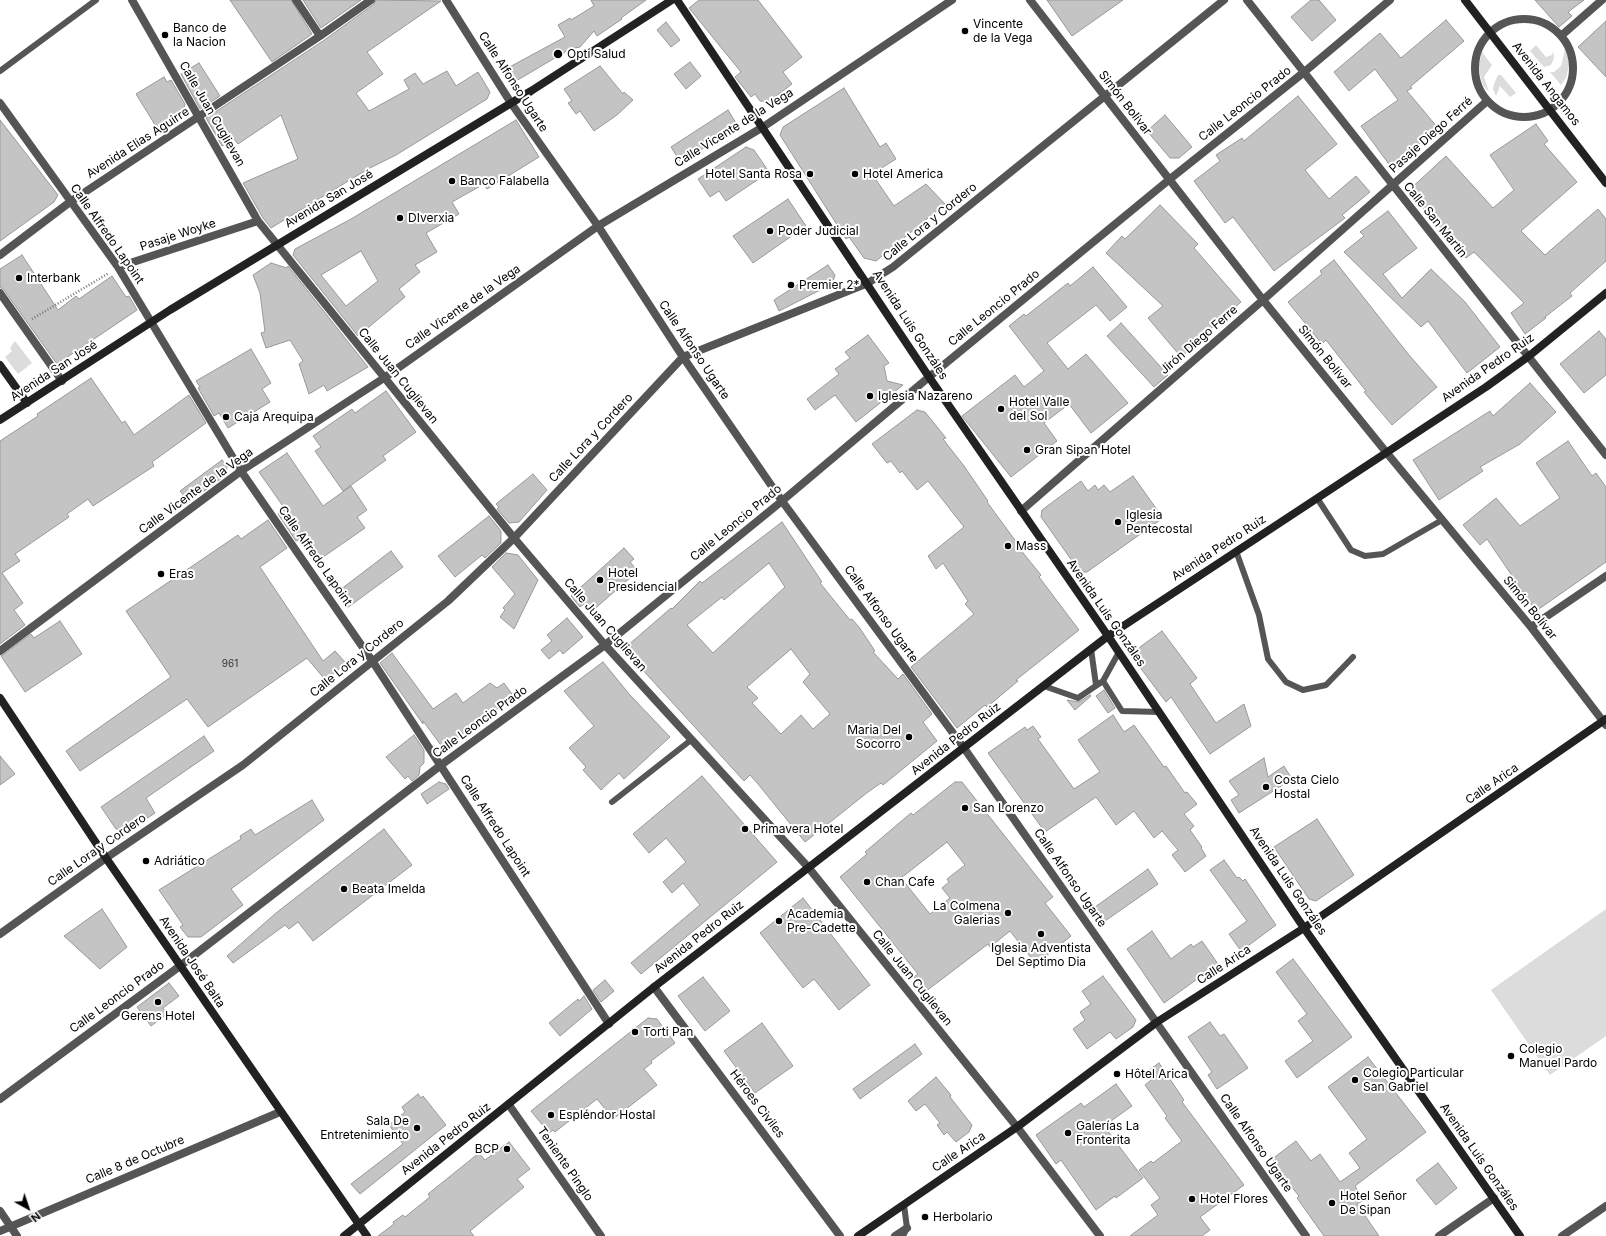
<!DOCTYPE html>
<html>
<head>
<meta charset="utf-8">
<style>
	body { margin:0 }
	#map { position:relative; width:1606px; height:1236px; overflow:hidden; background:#fff; font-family:Inter,sans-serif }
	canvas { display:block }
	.north { position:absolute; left:8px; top:1188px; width:40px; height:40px; -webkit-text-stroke:3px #fff; paint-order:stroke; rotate:140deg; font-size:11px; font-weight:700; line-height:16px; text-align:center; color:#000 }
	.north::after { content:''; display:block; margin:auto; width:14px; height:18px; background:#000; clip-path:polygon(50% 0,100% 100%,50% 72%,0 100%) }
</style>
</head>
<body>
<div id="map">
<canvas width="1606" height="1236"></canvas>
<div class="north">N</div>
</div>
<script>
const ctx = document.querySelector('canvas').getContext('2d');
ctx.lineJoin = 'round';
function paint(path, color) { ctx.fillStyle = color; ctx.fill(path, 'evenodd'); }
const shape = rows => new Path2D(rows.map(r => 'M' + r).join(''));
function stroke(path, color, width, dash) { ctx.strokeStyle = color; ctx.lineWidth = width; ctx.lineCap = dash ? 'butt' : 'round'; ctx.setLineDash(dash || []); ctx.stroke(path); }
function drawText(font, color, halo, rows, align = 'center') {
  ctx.font = font + ' Inter,sans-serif'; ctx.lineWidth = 4; ctx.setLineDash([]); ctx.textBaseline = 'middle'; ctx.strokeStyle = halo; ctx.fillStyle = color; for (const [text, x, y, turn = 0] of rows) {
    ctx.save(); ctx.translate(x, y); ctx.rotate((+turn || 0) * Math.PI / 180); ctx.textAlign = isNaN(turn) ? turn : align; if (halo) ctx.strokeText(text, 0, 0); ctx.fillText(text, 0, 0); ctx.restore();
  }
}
const green = shape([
	[1536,45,1546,57,1552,55,1553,51,1554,58,1551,65,1544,67,1530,51],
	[1566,45,1570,62,1566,78,1561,85,1550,72,1554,72,1561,66],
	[1482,52,1492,65,1484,77,1489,92,1483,85,1480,75,1479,65],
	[1498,75,1501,75,1516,93,1510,97,1500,86,1496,96,1493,89,1494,84],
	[15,341,32,363,18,374,5,357,12,351,10,348],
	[1606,909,1606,1036,1550,1075,1491,990]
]);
const building = shape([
	[230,0,291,0,312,34,272,62,230,0],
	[303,0,361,0,321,28,303,0],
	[376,0,441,1,367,52,383,74,356,93,369,111,409,89,404,80,415,73,423,84,447,71,456,86,478,72,490,92,487,99,396,155,368,169,271,228,263,218,243,183,298,159,281,115,238,144,234,139,222,146,206,118,323,41,374,4,376,0],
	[591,0,646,0,621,18,622,19,597,36,594,31,580,47,570,49,516,81,510,80,504,70,565,37,558,25,570,18,571,20,594,6,591,0],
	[699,0,758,0,802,57,783,72,792,84,768,102,760,101,755,94,751,97,735,77,741,72,689,8,699,0],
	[1047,0,1123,0,1072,36,1047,0],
	[1311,0,1319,0,1336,20,1312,41,1291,17,1311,0],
	[1535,0,1584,0,1568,12,1572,16,1559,27,1535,0],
	[1446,20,1464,41,1410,87,1412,88,1407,91,1438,128,1410,151,1412,153,1391,167,1361,126,1398,100,1375,69,1349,91,1334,72,1380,33,1401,58,1446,20],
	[1606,21,1606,77,1578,47,1606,21],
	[666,22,680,40,671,47,657,30,666,22],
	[690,62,701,76,686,89,674,74,690,62],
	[199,63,220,96,200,109,181,74,199,63],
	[600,66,623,94,624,92,633,100,617,115,594,131,580,111,576,114,568,103,572,101,564,89,600,66],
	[164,77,167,82,171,80,185,104,180,121,160,133,136,94,164,77],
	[844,88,880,147,886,143,896,159,872,174,894,206,926,184,945,204,876,261,864,258,849,237,846,239,780,135,783,127,844,88],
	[1298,96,1337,144,1305,170,1329,199,1356,176,1370,192,1342,215,1345,218,1274,271,1233,217,1225,223,1194,181,1220,161,1216,155,1242,138,1244,141,1298,96],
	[728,110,736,123,734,128,681,163,671,147,728,110],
	[1165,115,1192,147,1179,158,1170,158,1147,131,1165,115],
	[0,120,58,195,54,202,0,241,0,120],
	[516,120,539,157,487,189,484,184,452,202,459,214,426,233,437,252,415,265,420,272,399,289,405,297,358,336,293,255,295,249,351,219,516,120],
	[361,251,378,281,346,306,321,275,361,251],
	[1536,124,1548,141,1544,144,1577,182,1521,231,1545,255,1598,209,1606,219,1606,261,1570,293,1572,296,1545,317,1546,318,1525,334,1511,313,1524,303,1474,252,1466,258,1446,227,1443,230,1408,191,1446,156,1493,208,1514,190,1490,155,1536,124],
	[746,147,754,150,769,172,726,201,719,191,710,197,698,179,746,147],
	[788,199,806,226,753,263,733,236,788,199],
	[1160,205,1198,244,1194,248,1241,302,1194,343,1195,345,1181,357,1148,318,1163,306,1106,253,1122,236,1125,239,1160,205],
	[1388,211,1417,248,1383,274,1402,298,1431,269,1465,302,1500,347,1467,373,1428,321,1421,327,1344,252,1364,236,1360,232,1388,211],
	[22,255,58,310,76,296,79,299,112,276,126,297,129,296,137,310,57,364,4,290,0,287,0,269,22,255],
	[1334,260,1409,355,1437,387,1392,425,1364,392,1366,391,1326,340,1322,344,1288,302,1322,274,1320,271,1334,260],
	[271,263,287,268,288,266,368,367,327,391,324,385,309,394,299,364,303,361,290,340,266,348,261,333,265,332,260,293,253,275,271,263],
	[828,265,835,275,832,284,779,311,774,300,828,265],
	[1093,267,1127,307,1110,321,1096,305,1047,343,1068,369,1086,354,1128,403,1091,433,1069,404,1044,423,1057,441,1011,477,962,416,1015,375,1024,387,1044,371,1009,326,1024,314,1026,316,1068,283,1070,286,1093,267],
	[1121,323,1168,375,1154,387,1107,336,1121,323],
	[1599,331,1606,339,1606,375,1584,393,1560,364,1599,331],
	[868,335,889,363,884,366,887,381,903,385,856,422,835,395,815,410,807,399,839,374,835,369,850,358,845,352,868,335],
	[251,349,271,383,262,389,270,402,228,428,219,413,214,416,198,388,200,387,196,381,251,349],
	[91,378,122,423,125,421,134,435,189,395,206,423,152,462,154,466,93,506,88,499,67,514,69,517,15,554,20,561,2,573,23,603,14,610,25,625,0,644,0,441,38,416,37,414,91,378],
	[1530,383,1556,412,1520,444,1480,467,1483,471,1439,500,1413,460,1490,411,1493,416,1530,383],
	[386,391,416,432,383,456,386,460,343,491,315,451,321,447,313,436,352,409,355,413,386,391],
	[917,410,925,412,946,438,943,439,964,466,988,501,987,502,1020,547,1019,548,1041,575,1039,577,1079,630,1016,680,1018,681,987,707,985,705,957,728,911,667,974,614,965,604,968,601,943,563,936,569,928,556,964,527,928,481,917,490,902,471,900,473,891,461,887,463,872,444,917,410],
	[1568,441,1592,476,1596,473,1606,487,1606,562,1536,611,1487,539,1480,545,1463,525,1496,498,1520,526,1560,498,1536,463,1568,441],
	[287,453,323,506,351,486,367,510,357,517,365,528,316,562,300,539,296,541,278,514,285,509,259,472,287,453],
	[222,460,227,466,226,475,189,502,180,491,222,460],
	[533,474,547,490,519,522,509,523,497,509,499,507,496,504,533,474],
	[1133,476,1163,518,1087,572,1080,572,1041,517,1042,510,1081,481,1088,491,1095,485,1098,490,1104,485,1110,492,1133,476],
	[489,516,501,531,501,543,485,558,482,555,455,577,438,556,489,516],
	[268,520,287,548,260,567,323,661,335,651,346,663,332,675,334,677,327,682,307,658,208,727,187,699,80,771,66,751,171,677,126,611,238,535,241,539,268,520],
	[782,522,822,582,820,583,850,620,852,619,859,627,875,651,873,652,898,679,903,674,932,714,923,722,937,741,883,785,881,783,868,792,805,842,758,784,750,775,744,781,640,667,642,666,626,647,671,608,672,609,700,581,702,583,782,522],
	[769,563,785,587,713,653,687,625,722,597,724,600,769,563],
	[791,649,810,674,803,682,830,714,813,729,801,715,781,734,752,703,758,698,747,687,791,649],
	[624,548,634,559,630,562,638,571,591,612,584,604,580,607,571,596,624,548],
	[391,551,403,567,347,608,336,593,391,551],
	[506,553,518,555,538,580,514,629,500,617,505,610,503,608,515,594,492,567,506,553],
	[567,618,583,637,563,654,560,650,549,659,541,650,552,641,547,635,567,618],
	[60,621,82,654,25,692,1,656,31,634,34,638,60,621],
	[1162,631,1197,678,1190,684,1216,723,1244,704,1251,726,1210,754,1171,697,1166,702,1136,662,1140,647,1162,631],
	[392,653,433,709,456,693,463,703,490,683,497,688,504,683,514,697,443,748,423,721,423,724,380,663,392,653],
	[603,662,630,695,670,737,624,779,619,773,601,790,583,770,586,767,569,748,594,726,564,691,603,662],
	[1104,690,1115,708,1108,713,1096,696,1104,690],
	[1090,695,1091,696,1075,710,1067,700,1079,702,1090,695],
	[1113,715,1124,732,1134,725,1164,767,1166,766,1185,793,1187,792,1197,804,1184,814,1194,826,1190,830,1202,847,1201,848,1206,856,1185,872,1172,855,1178,850,1162,831,1154,838,1134,811,1116,825,1096,797,1045,832,988,753,1025,727,1027,730,1033,726,1041,737,1038,739,1074,789,1100,772,1078,740,1113,715],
	[414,735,424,750,424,763,420,767,419,775,412,781,408,776,405,779,386,757,414,735],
	[204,736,214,751,146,798,155,813,128,831,116,829,101,807,204,736],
	[0,756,15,774,0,785,0,756],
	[1264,758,1268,777,1284,766,1292,779,1239,813,1231,800,1239,795,1229,781,1264,758],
	[702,776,777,862,641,974,631,963,700,905,683,883,672,893,663,882,686,862,666,838,649,853,633,834,702,776],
	[439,782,446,784,449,789,427,804,421,794,439,782],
	[955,782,962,782,1053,897,1045,903,1071,936,1036,964,1010,931,990,947,988,944,925,992,914,977,918,974,840,877,867,854,865,852,911,813,913,815,955,782],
	[947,842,965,865,947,879,949,882,942,888,950,898,930,914,901,878,947,842],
	[312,800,324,820,231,889,243,905,201,937,188,937,180,927,183,925,159,890,241,839,240,836,251,829,255,835,312,800],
	[1317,819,1354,875,1316,901,1309,899,1274,847,1317,819],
	[384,829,412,865,313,941,298,922,289,929,285,925,233,963,227,956,276,913,384,829],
	[1224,860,1237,878,1239,877,1243,881,1245,879,1276,925,1241,951,1229,934,1247,921,1210,870,1224,860],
	[1148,869,1158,884,1105,921,1095,907,1148,869],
	[803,898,870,985,839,1010,814,979,803,988,760,933,803,898],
	[102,909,127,947,100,969,64,936,102,909],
	[1152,931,1171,959,1191,944,1193,947,1202,941,1218,964,1164,1003,1127,949,1152,931],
	[1293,959,1352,1037,1297,1078,1285,1061,1313,1041,1298,1021,1307,1014,1276,972,1293,959],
	[1103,976,1136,1020,1133,1027,1116,1039,1110,1032,1087,1049,1073,1029,1085,1020,1080,1012,1091,1004,1082,991,1103,976],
	[703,977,730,1011,705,1031,678,996,703,977],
	[605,980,614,991,601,1002,593,990,605,980],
	[169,983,179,996,163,1008,167,1014,151,1026,137,1007,169,983],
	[584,996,592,1009,560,1036,549,1023,578,999,579,1001,584,996],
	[648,1018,657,1019,675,1043,651,1061,652,1063,644,1069,657,1085,613,1119,597,1099,555,1132,553,1130,549,1133,531,1111,648,1018],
	[1210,1022,1220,1036,1224,1034,1248,1068,1217,1089,1208,1075,1212,1072,1188,1037,1210,1022],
	[762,1023,793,1066,755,1093,724,1051,762,1023],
	[915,1044,922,1054,860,1099,853,1089,915,1044],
	[1368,1057,1426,1132,1355,1186,1364,1200,1357,1204,1379,1236,1324,1236,1297,1198,1299,1196,1276,1168,1278,1167,1272,1159,1296,1141,1311,1161,1320,1154,1340,1182,1360,1168,1349,1153,1367,1139,1328,1087,1368,1057],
	[1159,1063,1184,1100,1182,1102,1244,1185,1200,1217,1210,1230,1202,1236,1130,1236,1158,1215,1151,1205,1160,1198,1139,1170,1151,1161,1153,1163,1182,1141,1165,1118,1167,1116,1145,1085,1151,1080,1145,1073,1159,1063],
	[936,1077,951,1095,950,1097,972,1125,969,1132,956,1142,947,1132,944,1135,937,1125,940,1123,925,1104,916,1111,908,1101,936,1077],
	[1116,1084,1132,1106,1104,1126,1143,1178,1116,1198,1115,1196,1096,1210,1061,1160,1056,1164,1036,1135,1081,1103,1084,1107,1116,1084],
	[418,1094,421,1098,423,1096,446,1125,360,1194,351,1184,403,1144,389,1125,405,1112,402,1107,418,1094],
	[509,1142,530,1169,517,1179,524,1187,470,1231,474,1236,378,1236,394,1224,393,1222,403,1215,405,1217,430,1197,428,1194,479,1153,485,1160,509,1142],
	[1438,1163,1457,1188,1436,1205,1416,1180,1438,1163]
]);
const path = shape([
	[32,319,109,273]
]);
const lane = shape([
	[0,71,96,0],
	[1317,498,1351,550,1365,556,1383,554,1442,520],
	[1236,551,1259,615,1268,659,1286,682,1303,690,1326,685,1353,657],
	[1091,649,1096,685],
	[1103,681,1122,711,1159,712],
	[1044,686,1078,698,1103,681,1119,652],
	[612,802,691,740],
	[903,1236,907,1228,904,1205]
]);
const street = shape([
	[132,0,258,221,514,538,605,645,808,867,1017,1127,1100,1236],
	[296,0,320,36],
	[446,0,511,103,598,226,683,357,782,501,964,748,1306,1236],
	[1030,0,1263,300,1386,452,1531,627,1606,725],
	[1247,0,1606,455],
	'1475 68a49 49 0 1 1 98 0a49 49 0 1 1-98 0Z',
	[1562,35,1602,0],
	[0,103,118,267,241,471,373,662,609,1024],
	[0,255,70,202,320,36,371,0],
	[118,267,258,221],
	[0,293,62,381],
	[1021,511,1263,300,1486,102],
	[1531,627,1606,576],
	[0,651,241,471,384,378,598,226,763,127,952,0],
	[0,934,106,858,243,765,448,601,514,538,683,357,868,283,893,267,1224,0],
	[654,987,840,1236],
	[0,1099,180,966,441,765,605,645,782,501,929,377,1170,179,1303,73,1390,0],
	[509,1105,601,1236],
	[0,1211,17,1236],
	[0,1231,280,1112],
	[895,1236,907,1228],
	[1439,1236,1494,1198],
	[1562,1236,1606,1206]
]);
const secondary = shape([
	[677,0,929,377,1108,636,1304,928,1520,1236],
	[1465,0,1606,183],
	[0,365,27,403],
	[0,420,170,310,531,91,672,0],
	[0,698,106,858,367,1236],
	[344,1236,654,987,1108,636,1486,387,1529,356,1606,293],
	[858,1236,1017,1127,1157,1022,1304,928,1606,719]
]);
const markers = [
	[965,31,4,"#000"],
	[165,35,4,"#000"],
	[558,54,5,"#000"],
	[810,174,4,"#000"],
	[855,174,4,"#000"],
	[452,181,4,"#000"],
	[400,218,4,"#000"],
	[770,231,4,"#000"],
	[19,278,4,"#000"],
	[791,285,4,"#000"],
	[870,396,4,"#000"],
	[1001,409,4,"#000"],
	[226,417,4,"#000"],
	[1027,450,4,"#000"],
	[1118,522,4,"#000"],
	[1008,546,4,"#000"],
	[161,574,4,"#000"],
	[600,580,4,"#000"],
	[909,737,4,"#000"],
	[1266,787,4,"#000"],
	[965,808,4,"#000"],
	[745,829,4,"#000"],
	[146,861,4,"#000"],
	[867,882,4,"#000"],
	[344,889,4,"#000"],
	[1008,913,4,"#000"],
	[779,921,4,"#000"],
	[1041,934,4,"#000"],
	[158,1002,4,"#000"],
	[635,1032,4,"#000"],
	[1511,1056,4,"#000"],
	[1117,1074,4,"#000"],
	[1355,1080,4,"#000"],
	[551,1115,4,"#000"],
	[417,1128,4,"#000"],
	[1068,1133,4,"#000"],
	[507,1149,4,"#000"],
	[1192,1199,4,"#000"],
	[1332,1203,4,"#000"],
	[925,1217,4,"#000"]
];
const numberNames = [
	["961",230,664]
];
const poiNames = [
	["Vincente",973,24],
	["de la Vega",973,38],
	["Banco de",173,28],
	["la Nacion",173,42],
	["Opti Salud",567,54],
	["Hotel Santa Rosa",802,174,"right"],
	["Hotel America",863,174],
	["Banco Falabella",460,181],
	["DIverxia",408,218],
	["Poder Judicial",778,231],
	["Interbank",27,278],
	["Premier 2*",799,285],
	["Iglesia Nazareno",878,396],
	["Hotel Valle",1009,402],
	["del Sol",1009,416],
	["Caja Arequipa",234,417],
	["Gran Sipan Hotel",1035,450],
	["Iglesia",1126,515],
	["Pentecostal",1126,529],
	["Mass",1016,546],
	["Hotel",608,573],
	["Presidencial",608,587],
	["Eras",169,574],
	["Maria Del",901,730,"right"],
	["Socorro",901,744,"right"],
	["Costa Cielo",1274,780],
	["Hostal",1274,794],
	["San Lorenzo",973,808],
	["Primavera Hotel",753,829],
	["Adriático",154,861],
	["Chan Cafe",875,882],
	["Beata Imelda",352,889],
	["La Colmena",1000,906,"right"],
	["Galerias",1000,920,"right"],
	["Academia",787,914],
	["Pre-Cadette",787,928],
	["Iglesia Adventista",1041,948,"center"],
	["Del Septimo Dia",1041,962,"center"],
	["Gerens Hotel",158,1016,"center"],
	["Torti Pan",643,1032],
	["Colegio",1519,1049],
	["Manuel Pardo",1519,1063],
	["Colegio Particular",1363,1073],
	["San Gabriel",1363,1087],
	["Hôtel Arica",1125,1074],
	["Espléndor Hostal",559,1115],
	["Sala De",409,1121,"right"],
	["Entretenimiento",409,1135,"right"],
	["Galerías La",1076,1126],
	["Fronterita",1076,1140],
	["BCP",499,1149,"right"],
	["Hotel Señor",1340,1196],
	["De Sipan",1340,1210],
	["Hotel Flores",1200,1199],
	["Herbolario",933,1217]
];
const streetNames = [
	["Calle Alfonso Ugarte",513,82,57],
	["Avenida Angamos",1546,84,52],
	["Simón Bolívar",1125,103,52],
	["Calle Leoncio Prado",1245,104,-38],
	["Calle Juan Cuglievan",212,114,60],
	["Calle Vicente de la Vega",734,128,-32],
	["Pasaje Diego Ferré",1431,135,-42],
	["Avenida Elias Aguirre",138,143,-33],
	["Avenida San José",329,199,-31],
	["Calle San Martín",1435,220,51],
	["Calle Lora y Cordero",930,222,-39],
	["Calle Alfredo Lapoint",107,234,55],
	["Pasaje Woyke",178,235,-18],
	["Calle Vicente de la Vega",463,307,-35],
	["Calle Leoncio Prado",994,308,-39],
	["Avenida Luis Gonzáles",910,325,57],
	["Jirón Diego Ferre",1199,340,-41],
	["Calle Alfonso Ugarte",694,350,56],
	["Simón Bolívar",1325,357,51],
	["Avenida Pedro Ruiz",1488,368,-35],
	["Avenida San José",54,371,-33],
	["Calle Juan Cuglievan",398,376,51],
	["Calle Lora y Cordero",591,438,-47],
	["Calle Vicente de la Vega",196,491,-36],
	["Calle Leoncio Prado",736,523,-39],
	["Avenida Pedro Ruiz",1219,548,-33],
	["Calle Alfredo Lapoint",315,556,55],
	["Simón Bolívar",1530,608,51],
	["Avenida Luis Gonzáles",1106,613,55],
	["Calle Alfonso Ugarte",881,614,54],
	["Calle Juan Cuglievan",605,625,49],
	["Calle Lora y Cordero",357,658,-39],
	["Calle Leoncio Prado",480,722,-36],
	["Avenida Pedro Ruiz",956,739,-38],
	["Calle Arica",1492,784,-35],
	["Calle Alfredo Lapoint",495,826,57],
	["Calle Lora y Cordero",97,850,-35],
	["Calle Alfonso Ugarte",1070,878,55],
	["Avenida Luis Gonzáles",1288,881,56],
	["Avenida Pedro Ruiz",699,937,-38],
	["Avenida José Balta",192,962,56],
	["Calle Arica",1224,965,-33],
	["Calle Juan Cuglievan",912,978,51],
	["Calle Leoncio Prado",117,997,-36],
	["Héroes Civiles",757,1104,53],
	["Avenida Pedro Ruiz",446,1139,-38],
	["Calle Alfonso Ugarte",1256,1143,55],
	["Calle Arica",959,1152,-34],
	["Avenida Luis Gonzáles",1479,1157,55],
	["Calle 8 de Octubre",135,1160,-23],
	["Teniente Pinglo",565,1164,55]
];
paint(green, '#dcdcdc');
paint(building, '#c4c4c4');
stroke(building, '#999', 1);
stroke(path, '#777', 2.5, [1, 2]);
stroke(lane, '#555', 6);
stroke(street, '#555', 8);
stroke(secondary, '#222', 8);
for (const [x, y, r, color] of markers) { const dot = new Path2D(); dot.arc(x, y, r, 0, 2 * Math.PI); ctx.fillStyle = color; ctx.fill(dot); stroke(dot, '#fff', 1.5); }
drawText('10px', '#313131', null, numberNames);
drawText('12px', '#000', '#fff', poiNames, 'left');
drawText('12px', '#000', '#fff', streetNames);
</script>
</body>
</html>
